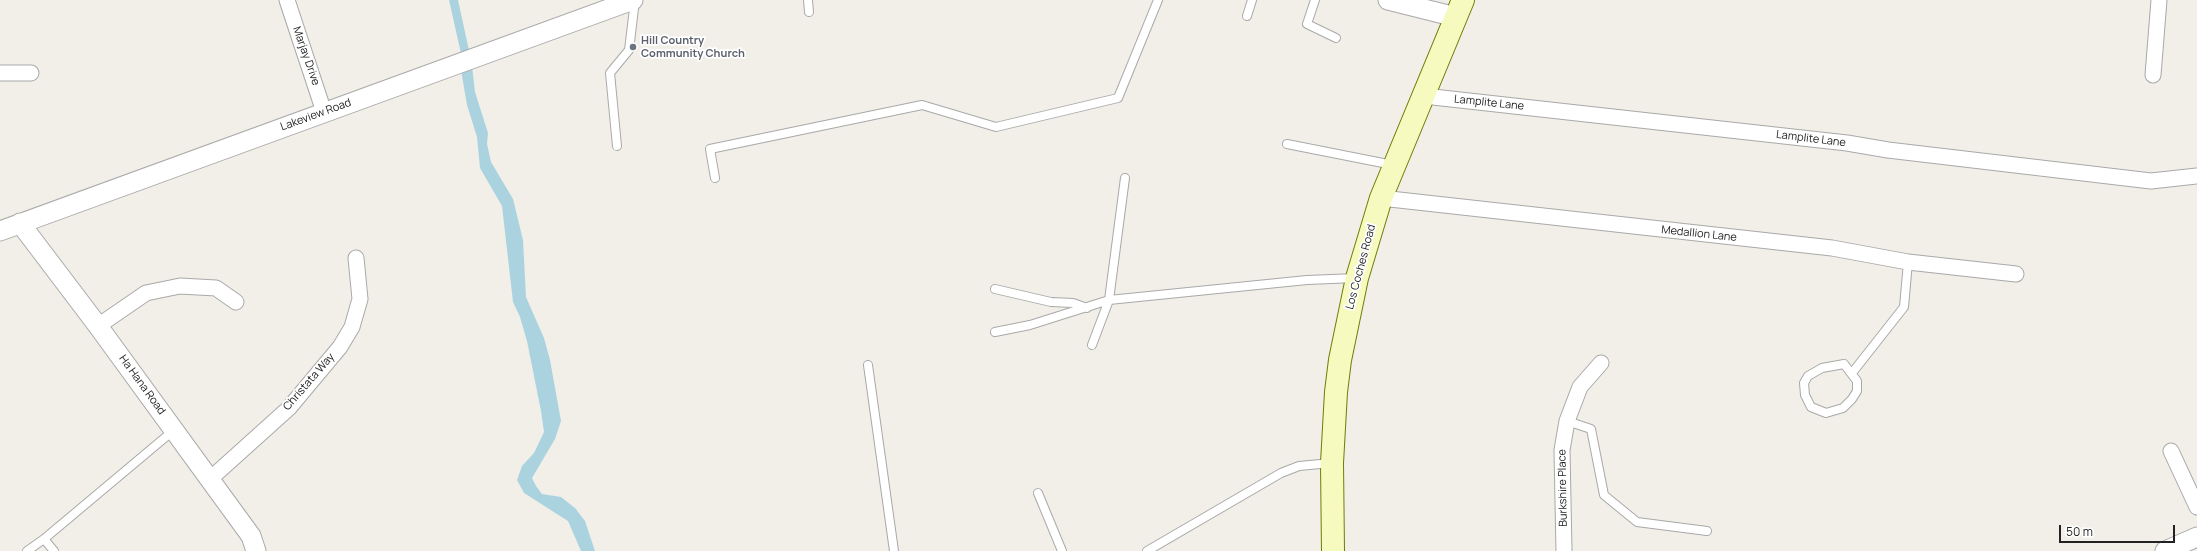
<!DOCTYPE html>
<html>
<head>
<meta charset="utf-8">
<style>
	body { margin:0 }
	#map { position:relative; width:2197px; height:551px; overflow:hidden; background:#f2efe9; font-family:Manrope,sans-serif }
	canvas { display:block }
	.scale { position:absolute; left:2059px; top:525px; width:116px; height:18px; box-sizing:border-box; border:2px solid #222; border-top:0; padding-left:5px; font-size:12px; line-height:14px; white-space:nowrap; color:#222; -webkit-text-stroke:3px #fff; paint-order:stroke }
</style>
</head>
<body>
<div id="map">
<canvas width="2197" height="551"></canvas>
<div class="scale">50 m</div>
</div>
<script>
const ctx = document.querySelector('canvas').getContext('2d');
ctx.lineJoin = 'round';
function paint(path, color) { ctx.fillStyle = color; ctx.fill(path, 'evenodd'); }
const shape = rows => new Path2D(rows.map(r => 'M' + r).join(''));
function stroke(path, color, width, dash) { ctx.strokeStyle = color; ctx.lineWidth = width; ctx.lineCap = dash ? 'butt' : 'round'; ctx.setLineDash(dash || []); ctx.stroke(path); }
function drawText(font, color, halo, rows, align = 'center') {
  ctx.font = font + ' Manrope,sans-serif'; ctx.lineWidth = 3.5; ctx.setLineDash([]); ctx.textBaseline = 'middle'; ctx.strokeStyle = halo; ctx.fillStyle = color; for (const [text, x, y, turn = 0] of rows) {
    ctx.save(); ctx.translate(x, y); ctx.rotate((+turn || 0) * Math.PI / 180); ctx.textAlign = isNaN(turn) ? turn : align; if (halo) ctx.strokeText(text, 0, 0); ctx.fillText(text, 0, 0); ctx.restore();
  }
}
const water = shape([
	[449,0,458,0,470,55,462,58],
	[472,66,475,92,488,133,487,144,491,162,513,199,523,240,526,297,544,338,550,360,561,421,555,439,532,478,536,486,542,494,561,497,575,508,585,521,595,551,581,551,568,521,524,493,517,480,522,466,534,453,544,432,541,411,527,341,520,317,513,302,502,206,480,168,477,137,467,105,461,70]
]);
const service = shape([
	[808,0,809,12],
	[1315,0,1307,24,1336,38],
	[1247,16,1252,0],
	[1287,144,1393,165],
	[617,146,610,73,629,50,635,0],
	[715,178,710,149,922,105,996,127,1118,98,1158,0],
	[995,289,1051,302,1073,303,1087,308],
	[995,332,1030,325,1109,300,1307,280,1356,278],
	[1092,345,1109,300,1125,178],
	[1844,364,1857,381,1857,391,1852,399,1843,408,1826,413,1811,407,1805,395,1804,383,1808,376,1822,368,1844,364],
	[868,365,894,551],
	[1852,373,1904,307,1908,262],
	[1567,421,1591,429,1604,495,1637,522,1707,531],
	[1038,493,1062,551],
	[44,539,54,551],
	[27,551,44,539,174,430],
	[1147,551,1281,473,1299,466,1331,463]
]);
const minor = shape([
	[287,0,324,112],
	[0,73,31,73],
	[2153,75,2159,0],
	[1424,96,1847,143,1888,150,2151,181,2197,176],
	[1381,198,1832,248,1908,262,2016,274],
	[98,326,146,293,180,286,216,288,236,302],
	[2171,451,2197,507],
	[209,480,289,408,340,347,352,327,360,299,356,258],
	[1564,551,1562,450,1567,421,1580,387,1601,363]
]);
const tertiary = shape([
	[1388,0,1456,17],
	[20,223,98,326,251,536,256,551],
	[0,231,633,0],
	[2165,551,2197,537]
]);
const secondary = shape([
	[1333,551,1332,463,1336,392,1340,360,1357,278,1381,198,1463,0]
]);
const markers = [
	[633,47,4,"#6b7280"]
];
const worshipNames = [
	["Hill Country",641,41],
	["Community Church",641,54]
];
const streetNames = [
	["Marjay Drive",306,56,71],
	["Lamplite Lane",1489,103,6],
	["Lakeview Road",316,115,-20],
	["Lamplite Lane",1811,139,7],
	["Medallion Lane",1699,234,6],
	["Los Coches Road",1361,267,-75],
	["Christata Way",309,382,-49],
	["Ha Hana Road",142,385,54],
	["Burkshire Place",1563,488,-91]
];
paint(water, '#aad3df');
stroke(service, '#a9a9a9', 10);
stroke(minor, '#a9a9a9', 17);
stroke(tertiary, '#a9a9a9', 21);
stroke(secondary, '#707d05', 24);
stroke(service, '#fff', 8);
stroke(minor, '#fff', 15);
stroke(tertiary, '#fff', 19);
stroke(secondary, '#f7fabf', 22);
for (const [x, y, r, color] of markers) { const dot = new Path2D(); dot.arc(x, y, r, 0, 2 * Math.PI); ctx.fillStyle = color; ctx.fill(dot); stroke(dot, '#fff', 1.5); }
drawText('bold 11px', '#5b616d', '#fff', worshipNames, 'left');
drawText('11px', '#222', '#fff', streetNames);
</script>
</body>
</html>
